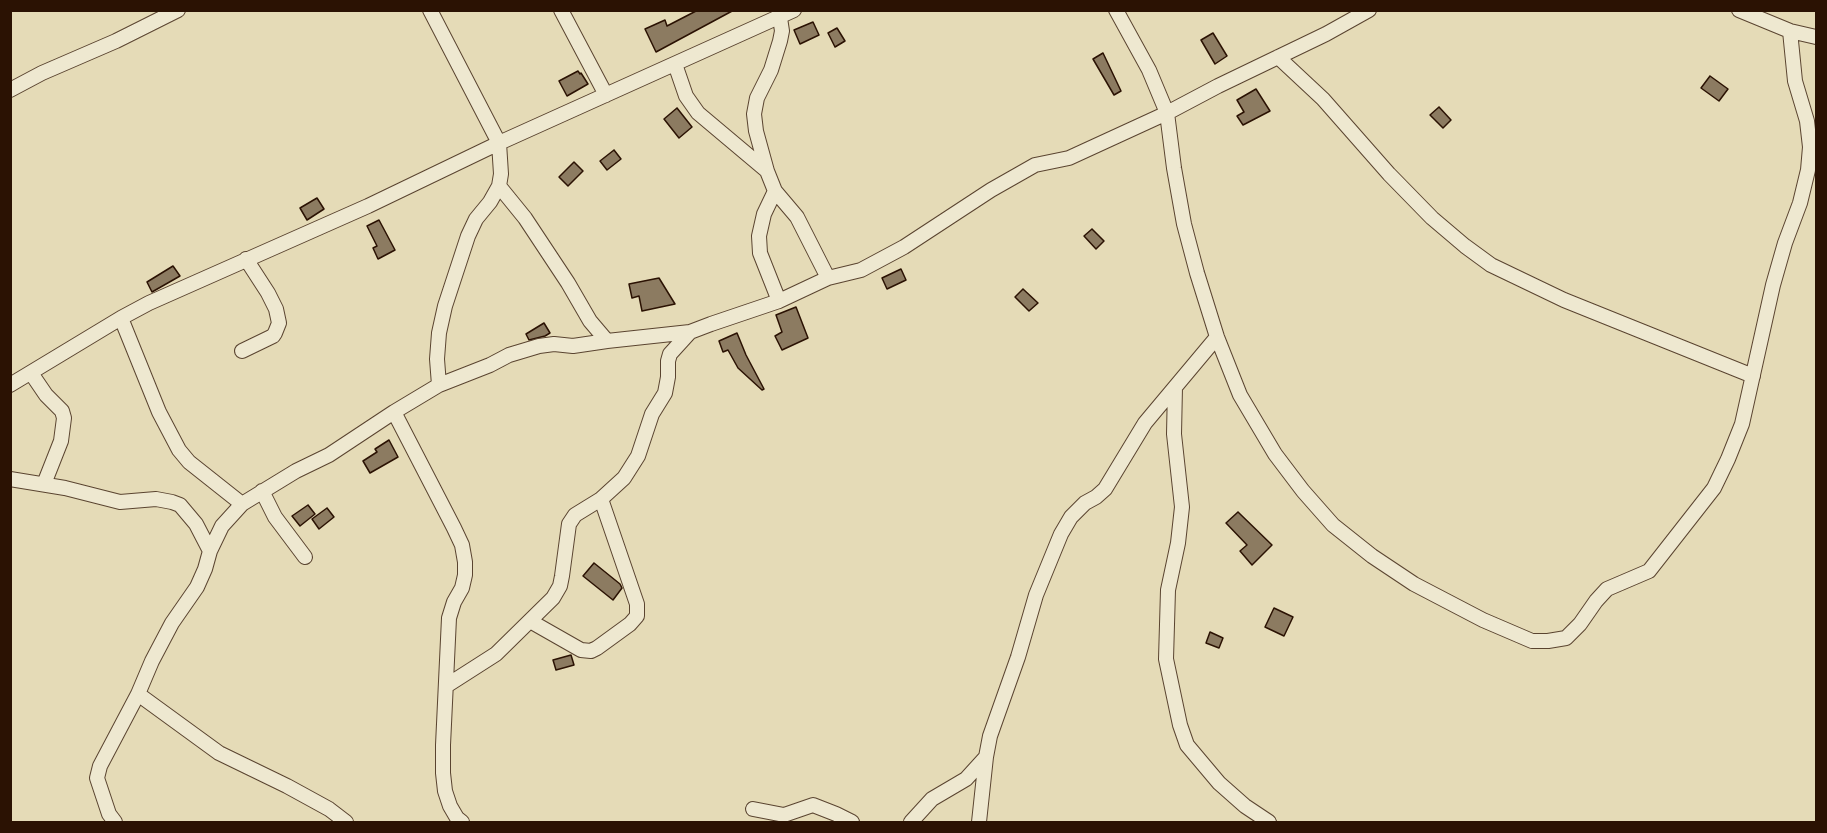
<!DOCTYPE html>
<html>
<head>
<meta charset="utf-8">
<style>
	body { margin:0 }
	#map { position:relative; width:1827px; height:833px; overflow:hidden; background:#e5dbb7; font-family:Vollkorn,serif }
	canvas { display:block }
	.frame { position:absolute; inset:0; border:12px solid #2b1203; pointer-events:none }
</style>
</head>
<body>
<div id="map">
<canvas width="1827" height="833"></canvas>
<div class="frame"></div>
</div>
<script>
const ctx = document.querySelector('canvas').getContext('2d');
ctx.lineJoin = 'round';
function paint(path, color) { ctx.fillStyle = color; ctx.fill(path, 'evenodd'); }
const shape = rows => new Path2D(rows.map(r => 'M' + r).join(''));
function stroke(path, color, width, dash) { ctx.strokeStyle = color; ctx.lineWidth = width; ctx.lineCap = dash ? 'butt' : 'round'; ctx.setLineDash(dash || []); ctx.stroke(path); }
const building = shape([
	[698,10,734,10,656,52,645,29,665,20,667,26,698,10],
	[813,22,819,35,800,44,794,30,813,22],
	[837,28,845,41,835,47,828,33,837,28],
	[1213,33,1227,56,1215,64,1201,40,1213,33],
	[1103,53,1121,91,1114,95,1093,59,1103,53],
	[578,71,580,74,581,73,588,84,567,96,559,81,578,71],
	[1710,76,1728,89,1719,101,1701,88,1710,76],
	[1256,89,1270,111,1243,125,1237,116,1244,112,1237,100,1256,89],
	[1439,107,1451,120,1443,128,1430,115,1439,107],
	[677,108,692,127,679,138,664,119,677,108],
	[614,150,621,159,607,170,600,161,614,150],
	[574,162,583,171,568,186,559,177,574,162],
	[317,198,324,209,307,220,300,208,317,198],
	[379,220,395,250,378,259,373,248,377,246,367,226,379,220],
	[1092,229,1104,241,1096,249,1084,236,1092,229],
	[173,266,180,276,152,292,147,282,173,266],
	[901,269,906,280,887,289,882,278,901,269],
	[659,278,675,304,642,311,639,296,632,298,629,284,659,278],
	[1023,289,1038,303,1029,311,1015,297,1023,289],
	[796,307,808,338,782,350,775,336,782,332,776,315,796,307],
	[544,323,550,333,545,336,529,340,526,334,544,323],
	[737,333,746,355,764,389,762,390,738,368,728,350,723,352,719,341,737,333],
	[389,440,398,457,370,473,363,461,377,452,375,449,389,440],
	[308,505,315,514,300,526,292,516,308,505],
	[327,508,334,517,319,529,312,519,327,508],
	[1238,512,1272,545,1252,565,1240,551,1247,545,1226,523,1238,512],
	[594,563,620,584,622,588,613,600,583,576,594,563],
	[1274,608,1293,617,1284,636,1265,627,1274,608],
	[1210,632,1223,638,1219,648,1206,643,1210,632],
	[571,655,574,665,556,670,553,660,571,655]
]);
const minor = shape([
	[430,10,499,143,501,174,499,186,490,202,476,219,468,236,445,306,439,333,437,359,439,385],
	[561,10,606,95],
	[1116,10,1149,70,1167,113,1174,168,1184,224,1197,273,1217,337,1240,395,1275,454,1303,491,1333,525,1372,556,1414,584,1483,620,1532,641,1548,641,1566,638,1580,624,1596,601,1607,589,1649,571,1714,488,1728,459,1742,424,1773,285,1785,243,1800,203,1808,170,1810,147,1807,121,1795,81,1790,31],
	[1739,10,1790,31,1816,37],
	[780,18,782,31,780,41,771,70,757,98,754,114,756,131,767,171,775,191,797,217,828,278],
	[1278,57,1323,99,1389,174,1432,218,1465,246,1491,265,1564,300,1753,376],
	[675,64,686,96,698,113,767,171],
	[10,90,42,73,116,41,178,10],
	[499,186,525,218,568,283,590,321,607,341],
	[775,191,764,214,759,236,760,253,779,301],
	[121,318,159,412,179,450,189,462,242,504],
	[242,351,273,336,275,333,279,323,276,309,268,293,246,259],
	[31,373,46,395,62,411,64,418,61,441,44,484],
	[10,385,121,318,149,303,368,206,499,143,794,10],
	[1175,387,1174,434,1182,507,1178,543,1168,590,1166,659,1180,725,1187,745,1219,783,1245,806,1269,822],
	[394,412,454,528,462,545,465,562,465,575,462,588,454,602,449,618,443,745,443,773,445,791,450,806,457,818,462,822],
	[10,479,65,488,120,502,156,499,172,502,180,505,196,524,210,551],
	[262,491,275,517,305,557],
	[530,621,581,650,591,651,597,648,630,624,637,616,637,604,601,499],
	[446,686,496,654,553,598,560,586,562,576,569,524,575,515,601,499,624,478,638,456,652,414,665,393,668,377,668,361,670,354,690,332],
	[138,694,219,753,287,786,329,809,346,822],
	[753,809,784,815,813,805,836,814,852,822],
	[115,822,109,814,97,778,100,766,138,694,152,661,172,623,197,587,205,569,210,551,222,526,242,504,296,471,329,455,394,412,439,385,490,365,509,355,539,346,554,344,573,346,607,341,690,332,711,324,779,301,828,278,861,270,904,247,991,190,1035,165,1069,158,1167,113,1218,86,1326,34,1369,10],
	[911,822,932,799,966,779,986,757],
	[979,822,986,757,990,736,1018,657,1036,595,1061,534,1071,517,1085,503,1096,497,1105,489,1145,423,1217,337]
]);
paint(building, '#8c7b61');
stroke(building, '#2b1203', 1.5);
stroke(minor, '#5a4430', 16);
stroke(minor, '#eee8d0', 14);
</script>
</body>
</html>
